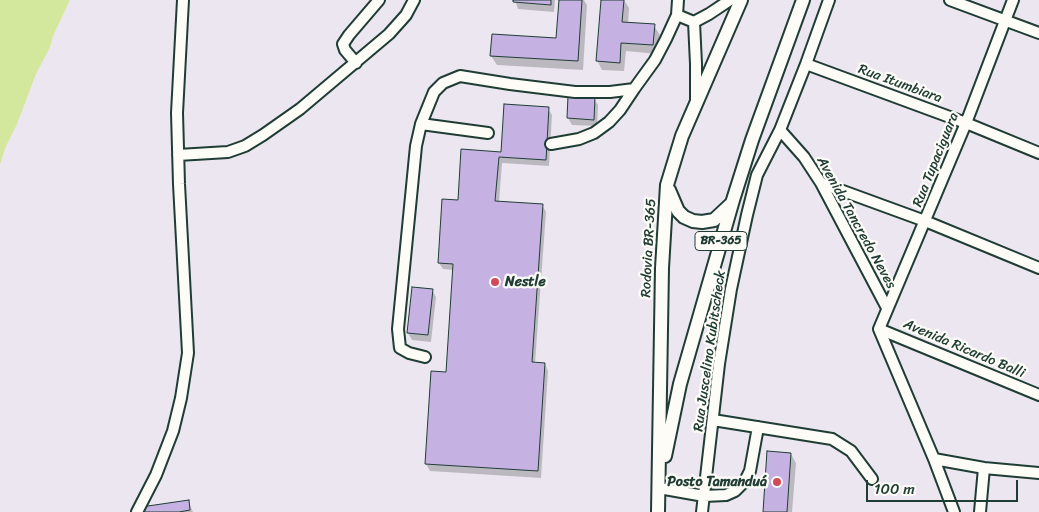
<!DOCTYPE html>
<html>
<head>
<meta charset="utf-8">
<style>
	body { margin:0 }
	#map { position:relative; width:1039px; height:512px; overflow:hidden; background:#ece6f1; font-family:Sriracha,sans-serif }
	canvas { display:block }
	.scale { position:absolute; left:866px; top:480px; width:152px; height:22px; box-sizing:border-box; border:2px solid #1f3d34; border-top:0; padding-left:6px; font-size:15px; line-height:18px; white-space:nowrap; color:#1f3d34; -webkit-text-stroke:4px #fdfcf7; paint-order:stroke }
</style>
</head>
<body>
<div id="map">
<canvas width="1039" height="512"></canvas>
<div class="scale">100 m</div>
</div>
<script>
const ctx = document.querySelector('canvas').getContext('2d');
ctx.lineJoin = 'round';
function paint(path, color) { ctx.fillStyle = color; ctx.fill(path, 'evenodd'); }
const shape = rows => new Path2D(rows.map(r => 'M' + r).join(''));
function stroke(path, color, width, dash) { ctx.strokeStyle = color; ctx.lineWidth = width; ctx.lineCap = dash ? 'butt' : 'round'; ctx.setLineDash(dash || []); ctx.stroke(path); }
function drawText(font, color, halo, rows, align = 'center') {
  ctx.font = font + ' Sriracha,sans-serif'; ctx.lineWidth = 4.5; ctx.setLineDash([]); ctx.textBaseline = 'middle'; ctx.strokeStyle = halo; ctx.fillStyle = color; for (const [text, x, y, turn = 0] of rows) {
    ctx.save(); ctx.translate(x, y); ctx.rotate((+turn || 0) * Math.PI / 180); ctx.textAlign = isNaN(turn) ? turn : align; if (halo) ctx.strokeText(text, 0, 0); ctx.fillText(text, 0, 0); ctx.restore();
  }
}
const green = shape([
	[0,0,70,0,53,36,50,47,36,74,17,124,6,146,0,164]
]);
const shadow = shape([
	[515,0,555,0,554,12,518,9],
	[560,0,584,0,587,5,583,70,497,65,491,56,557,39],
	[602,0,624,0,629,8,628,24,654,26,660,35,658,54,626,51,624,71,602,70,597,60],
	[594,99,598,105,597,126,572,125,568,118],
	[548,109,552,115,549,166,502,163,499,202,542,205,546,212,535,363,545,364,548,371,541,478,430,471,426,464,447,373,454,270,443,269,439,263,459,202,502,153],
	[432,290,436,297,431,342,412,340,408,333],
	[791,454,796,463,792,512,764,512],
	[188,501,193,512,143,512]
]);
const building = shape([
	[513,0,551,0,551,5,513,2,513,0],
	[559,0,582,0,578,61,490,56,492,34,556,38,559,0],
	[601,0,624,0,622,22,655,24,653,45,621,43,620,63,596,61,601,0],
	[568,96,595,97,594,120,567,118,568,96],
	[504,104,549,107,546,160,499,157,495,201,543,204,532,362,545,363,538,471,425,464,431,371,446,372,453,264,438,263,442,199,458,200,461,149,501,152,504,104],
	[412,287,433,289,428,335,407,333,412,287],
	[767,451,791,453,787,512,763,512,767,451],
	[189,500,190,510,179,512,142,512,141,507,189,500]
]);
const minor = shape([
	[950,0,1039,33],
	[677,15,694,22,709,14,730,0],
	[694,22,696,64,696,101],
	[356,63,345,50,343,44,349,35,379,0],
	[806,64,966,123,1039,153],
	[421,124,488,133],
	[780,130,804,157,821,183,887,308],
	[551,144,579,139,594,133,609,122,620,110,634,89],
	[178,155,228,152,245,146,263,135,300,109,389,34,406,15,414,0],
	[821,183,925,221,1039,268],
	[879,329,966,123,1013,0],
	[879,329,934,459,954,512],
	[879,329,1039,395],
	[425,357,409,353,400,348,398,329,416,146,421,124,434,92,443,83,460,76,510,84,575,92,610,92,634,89,655,60,666,39,677,15,678,0],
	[713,420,832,439,851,451,872,479],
	[934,459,984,468,1039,473],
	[659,488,704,496,726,495,735,491,745,481,750,471,758,427],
	[137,512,156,475,173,431,181,398,188,353,179,184,177,113,183,0],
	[702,512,719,364,731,289,747,215,757,175,780,130,806,64,829,0],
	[980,512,984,468]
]);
const major = shape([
	[669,190,678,211,684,217,693,221,702,222,714,220,730,205],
	[665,456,680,384,733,200,752,140,803,0],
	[658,512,662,268,667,185,682,136,741,0]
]);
const markers = [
	[495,282,5,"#d1495b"],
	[777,482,5,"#d1495b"]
];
const shields = [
	[721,241,52]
];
const shieldNames = [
	["BR-365",721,241]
];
const streetNames = [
	["Rua Itumbiara",900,84,20],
	["Rua Tupaciguara",936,160,-68],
	["Avenida Tancredo Neves",856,223,61],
	["Rodovia BR-365",649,248,-87],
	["Avenida Ricardo Balli",964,349,23],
	["Rua Juscelino Kubitscheck",710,351,-82]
];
const poiNames = [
	["Nestle",505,282],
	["Posto Tamanduá",767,482,"right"]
];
paint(green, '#d3e89d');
paint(shadow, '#0003');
paint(building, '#c5b2e2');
stroke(building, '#1f3d34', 1);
stroke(minor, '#1f3d34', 14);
stroke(major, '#1f3d34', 16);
stroke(minor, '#fdfcf7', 10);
stroke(major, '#fdfcf7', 12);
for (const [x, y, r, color] of markers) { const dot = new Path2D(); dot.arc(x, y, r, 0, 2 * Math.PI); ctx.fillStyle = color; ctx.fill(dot); stroke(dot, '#fdfcf7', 2); }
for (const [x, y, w] of shields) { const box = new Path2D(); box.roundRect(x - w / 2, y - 9.5, w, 19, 4); ctx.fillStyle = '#fdfcf7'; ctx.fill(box); stroke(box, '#1f3d34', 1); }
drawText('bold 12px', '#1f3d34', null, shieldNames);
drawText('14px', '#1f3d34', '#fdfcf7', streetNames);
drawText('bold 14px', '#1f3d34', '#fdfcf7', poiNames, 'left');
</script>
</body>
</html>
